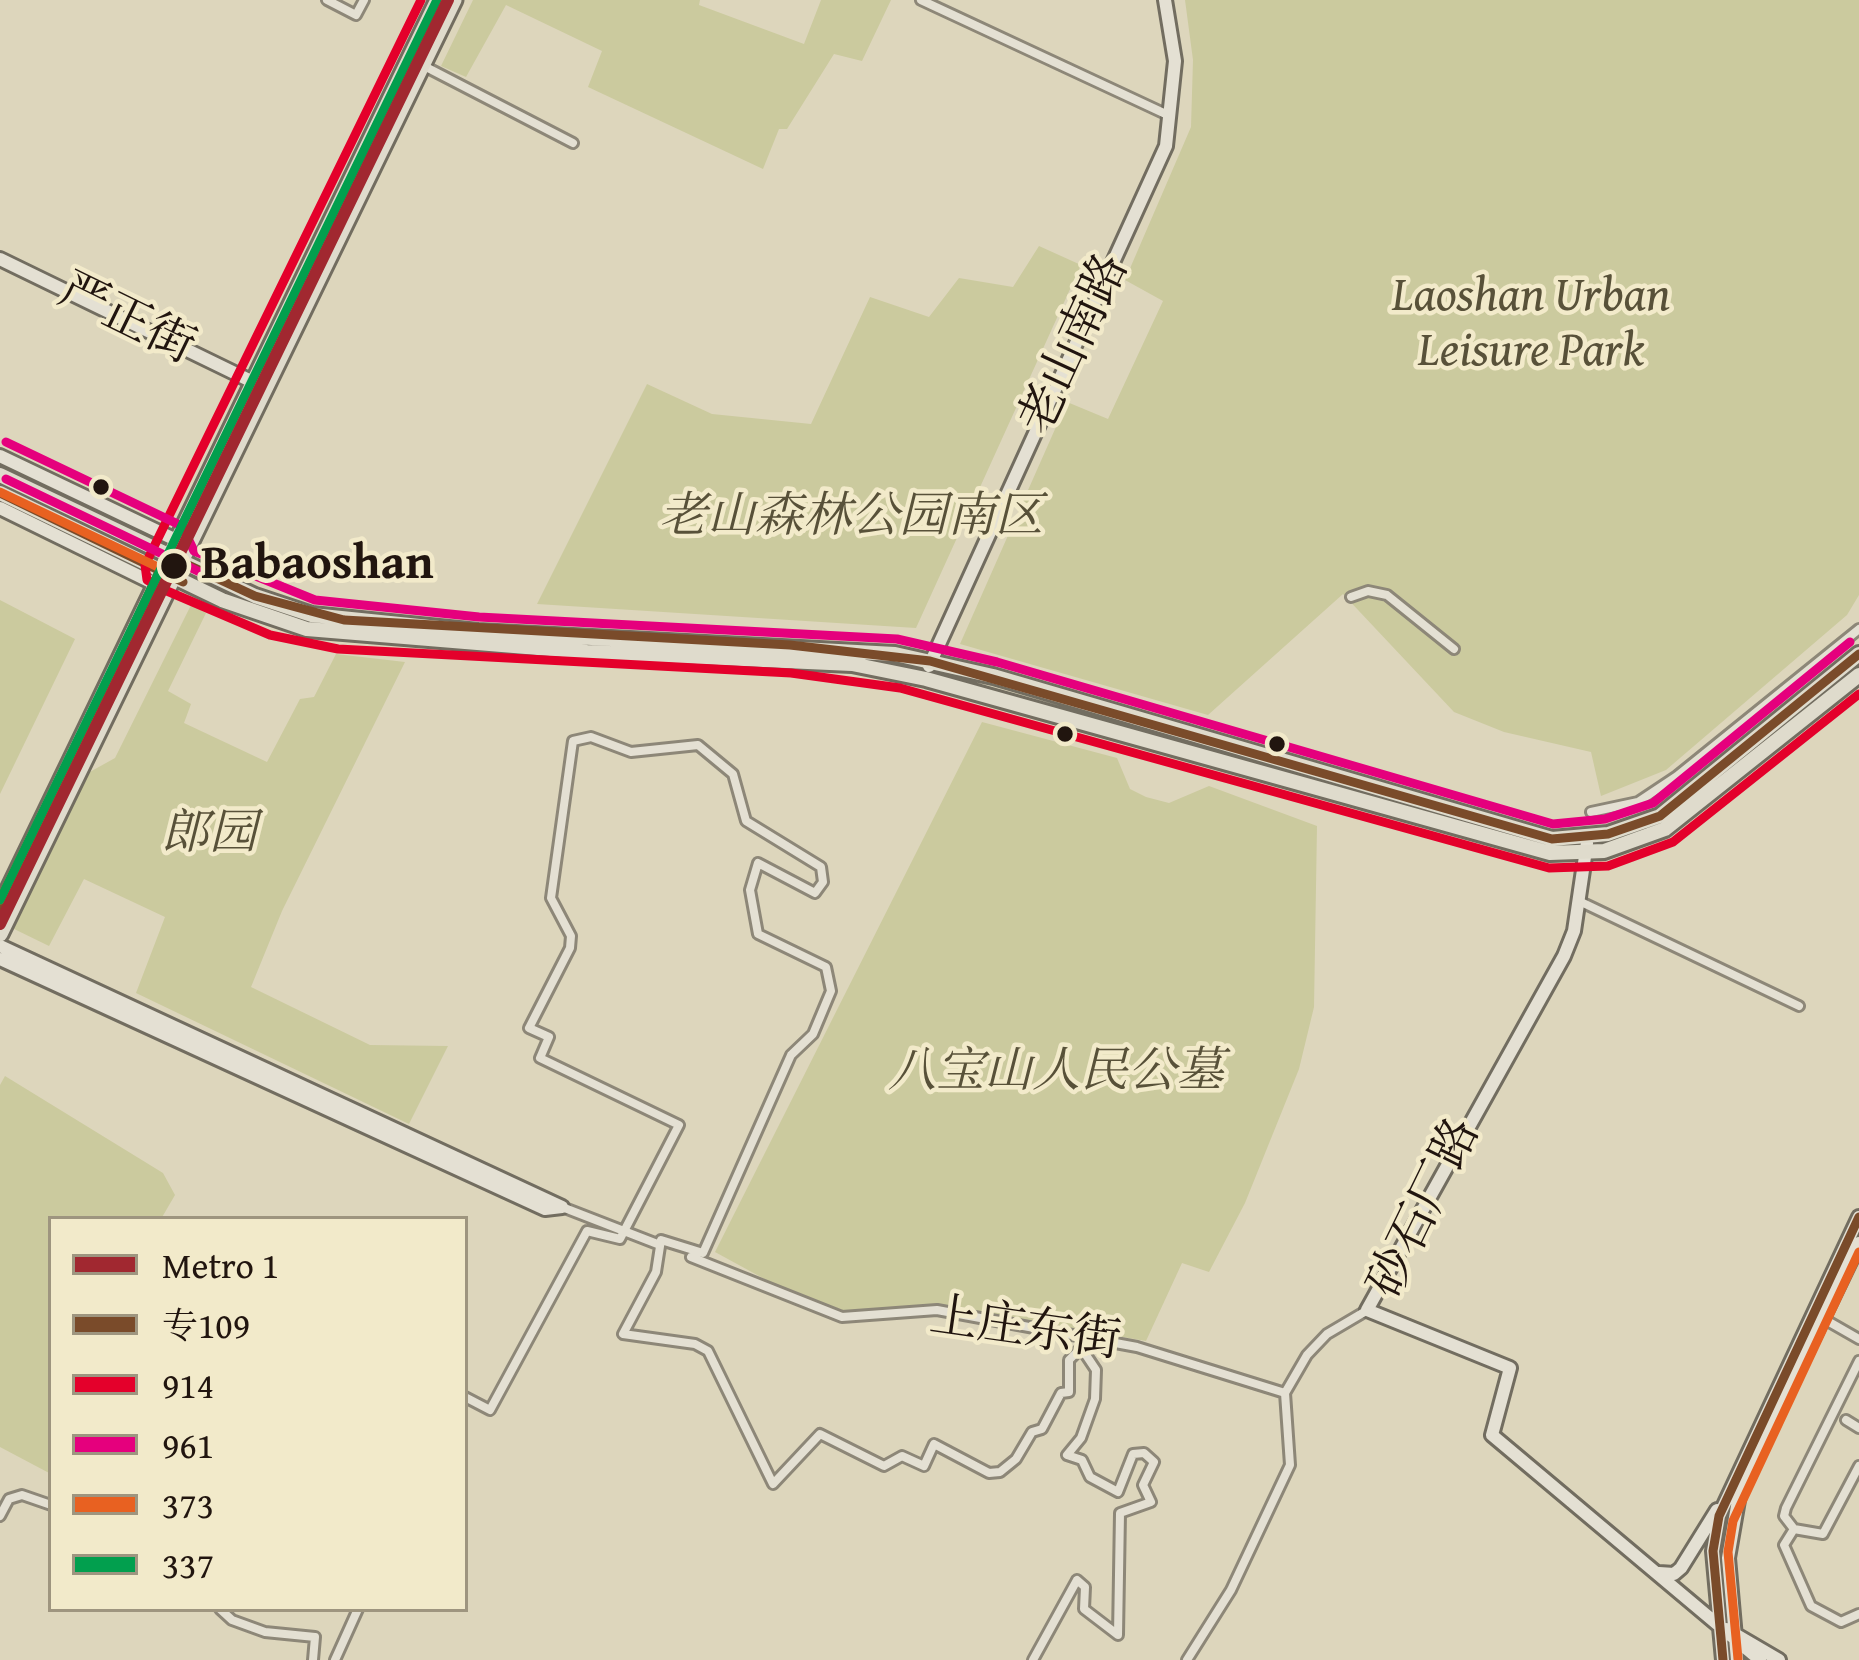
<!DOCTYPE html>
<html>
<head>
<meta charset="utf-8">
<style>
	body { margin:0 }
	#map { position:relative; width:1859px; height:1660px; overflow:hidden; background:#ddd6bc; font-family:"Gentium Book Plus","Noto Serif SC",serif }
	canvas { display:block }
	.legend { position:absolute; left:48px; top:1216px; width:420px; height:396px; box-sizing:border-box; background:#f2eaca; border:3px solid #9e957f; margin:0; padding:15px 21px; list-style:none; font-size:36px; color:#21150f }
	.legend li { display:flex; align-items:center; gap:24px; height:60px }
	.legend b { width:60px; border:3px solid #9e957f }
</style>
</head>
<body>
<div id="map">
<canvas width="1859" height="1660"></canvas>
<ul class="legend">
<li><b style="height:15px;background:#a12830"></b>Metro 1</li>
<li><b style="height:15px;background:#7a4b2a"></b>专109</li>
<li><b style="height:15px;background:#e4002b"></b>914</li>
<li><b style="height:15px;background:#e5007d"></b>961</li>
<li><b style="height:15px;background:#e86121"></b>373</li>
<li><b style="height:15px;background:#029f4e"></b>337</li>
</ul>
</div>
<script>
const ctx = document.querySelector('canvas').getContext('2d');
ctx.lineJoin = 'round';
function paint(path, color) { ctx.fillStyle = color; ctx.fill(path, 'evenodd'); }
const shape = rows => new Path2D(rows.map(r => 'M' + r).join(''));
function stroke(path, color, width, dash) { ctx.strokeStyle = color; ctx.lineWidth = width; ctx.lineCap = dash ? 'butt' : 'round'; ctx.setLineDash(dash || []); ctx.stroke(path); }
function drawText(font, color, halo, rows, align = 'center') {
  ctx.font = font + ' "Gentium Book Plus","Noto Serif SC",serif'; ctx.lineWidth = 9; ctx.setLineDash([]); ctx.textBaseline = 'middle'; ctx.strokeStyle = halo; ctx.fillStyle = color; for (const [text, x, y, turn = 0] of rows) {
    ctx.save(); ctx.translate(x, y); ctx.rotate((+turn || 0) * Math.PI / 180); ctx.textAlign = isNaN(turn) ? turn : align; if (halo) ctx.strokeText(text, 0, 0); ctx.fillText(text, 0, 0); ctx.restore();
  }
}
const green = shape([
	[473,0,700,0,699,5,804,44,821,0,891,0,862,61,834,54,787,129,779,129,763,169,588,87,602,51,506,5,466,77,441,66],
	[1185,0,1859,0,1859,595,1847,615,1666,770,1601,796,1591,752,1504,732,1454,712,1343,594,1208,715,960,644,1067,402,1108,419,1163,301,1125,280,1191,127,1193,60],
	[1039,246,1081,265,916,628,537,604,647,384,712,414,811,424,870,297,929,317,959,278,1013,287],
	[0,600,75,639,0,794],
	[191,605,206,613,168,691,191,704,184,723,267,762,300,699,314,697,336,654,405,662,282,911,251,987,370,1045,448,1046,409,1124,136,993,165,917,84,879,49,946,10,927,88,773,115,758],
	[982,722,1117,758,1130,789,1146,797,1169,803,1209,786,1317,826,1314,1007,1299,1069,1245,1203,1209,1272,1182,1263,1146,1341,943,1306,851,1315,781,1288,715,1252],
	[5,1076,163,1173,175,1195,161,1219,51,1219,51,1474,0,1447,0,1085]
]);
const street = shape([
	[327,0,356,15,364,0],
	[921,0,1170,116],
	[424,66,573,143],
	[1351,597,1368,591,1387,595,1454,649],
	[1591,812,1638,802,1677,776,1859,629],
	[1579,901,1799,1006],
	[562,1207,660,1245],
	[691,1257,842,1317,937,1310,1137,1347,1285,1393],
	[1824,1319,1859,1339],
	[465,1397,490,1410,587,1231,620,1239,679,1125,540,1058,549,1037,529,1028,570,948,571,936,551,898,573,741,591,737,631,752,698,745,733,774,746,821,821,867,823,882,815,893,758,863,750,890,758,934,826,967,831,991,813,1034,791,1055,703,1253,661,1240,656,1272,623,1334,695,1344,708,1351,773,1484,820,1434,884,1466,902,1456,924,1466,934,1444,989,1473,1000,1472,1016,1459,1032,1432,1042,1429,1061,1393,1069,1392,1069,1360,1079,1350,1084,1352,1096,1370,1095,1399,1081,1438,1067,1455,1082,1460,1090,1477,1118,1492,1133,1454,1144,1453,1154,1462,1143,1485,1151,1502,1120,1513,1118,1635,1084,1609,1085,1587,1077,1580,1033,1660],
	[1846,1420,1859,1428],
	[1859,1466,1823,1534,1794,1529,1784,1545,1811,1606,1841,1622,1859,1614],
	[0,1516,9,1499,22,1495,51,1505],
	[1794,1529,1784,1516,1786,1508,1859,1361],
	[220,1609,232,1620,265,1632,315,1637,313,1660],
	[335,1660,358,1609],
	[1187,1660,1231,1590,1290,1465,1285,1393,1307,1355,1327,1334,1366,1311]
]);
const secondary = shape([
	[0,259,253,382],
	[0,456,174,539,178,550],
	[0,508,153,583,161,581],
	[929,666,1166,146,1175,61,1165,0],
	[1587,843,1574,931,1564,956,1367,1310,1510,1368,1492,1435,1760,1660],
	[0,946,562,1207,545,1209,0,959],
	[1659,1573,1674,1574,1681,1568,1717,1510],
	[1726,1629,1779,1660],
	[1723,1660,1713,1551,1719,1516,1859,1217],
	[1737,1660,1728,1558,1740,1489,1859,1243]
]);
const primary = shape([
	[0,475,255,596,312,615,478,632,895,654,993,676,1552,839,1608,834,1660,816,1859,654],
	[0,493,222,600,307,629,587,652,852,664,926,679,1550,853,1604,851,1665,829,1859,675]
]);
const highway = shape([
	[0,908,438,0],
	[0,934,454,0]
]);
const bus1 = shape([
	[0,493,183,582],
	[0,908,167,555,255,596,344,620,790,645,930,661,1552,839,1608,834,1660,816,1859,654],
	[1723,1660,1713,1551,1719,1516,1859,1217]
]);
const bus2 = shape([
	[421,0,145,565,147,580,167,591,270,635,338,649,791,673,900,688,1549,868,1608,866,1673,842,1859,694]
]);
const bus3 = shape([
	[6,442,182,526,194,551,315,600,479,617,897,639,997,662,1553,824,1605,819,1653,803,1850,642],
	[6,479,206,575]
]);
const bus4 = shape([
	[0,492,162,569,0,900],
	[1738,1659,1728,1552,1733,1521,1859,1252]
]);
const bus5 = shape([
	[0,900,437,0]
]);
const metro1 = shape([
	[0,924,448,0]
]);
const markers = [
	[101,487,10,"#21150f"],
	[174,566,15,"#21150f"],
	[1065,734,10,"#21150f"],
	[1277,744,10,"#21150f"]
];
const parkNames = [
	["Laoshan Urban",1531,298],
	["Leisure Park",1531,353],
	["老山森林公园南区",851,519],
	["郎园",209,836],
	["八宝山人民公墓",1056,1074]
];
const streetNames = [
	["严正街",126,321,26],
	["老山南路",1076,345,-65],
	["砂石厂路",1426,1209,-64],
	["上庄东街",1025,1331,8]
];
const stopNames = [
	["Babaoshan",201,566]
];
paint(green, '#cbca9e');
stroke(street, '#8d8778', 14);
stroke(secondary, '#726d60', 18);
stroke(primary, '#726d60', 20);
stroke(highway, '#726d60', 21);
stroke(street, '#e4e0d3', 8);
stroke(secondary, '#e4e0d3', 12);
stroke(primary, '#dfdbcc', 14);
stroke(highway, '#dfdbcc', 15);
stroke(bus1, '#7a4b2a', 9);
stroke(bus2, '#e4002b', 9);
stroke(bus3, '#e5007d', 9);
stroke(bus4, '#e86121', 9);
stroke(bus5, '#029f4e', 9);
stroke(metro1, '#a12830', 12);
for (const [x, y, r, color] of markers) { const dot = new Path2D(); dot.arc(x, y, r, 0, 2 * Math.PI); ctx.fillStyle = color; ctx.fill(dot); stroke(dot, '#f2eaca', 4.5); }
drawText('italic 48px', '#585139', '#f2eaca', parkNames);
drawText('48px', '#21150f', '#f2eaca', streetNames);
drawText('bold 48px', '#21150f', '#f2eaca', stopNames, 'left');
</script>
</body>
</html>
